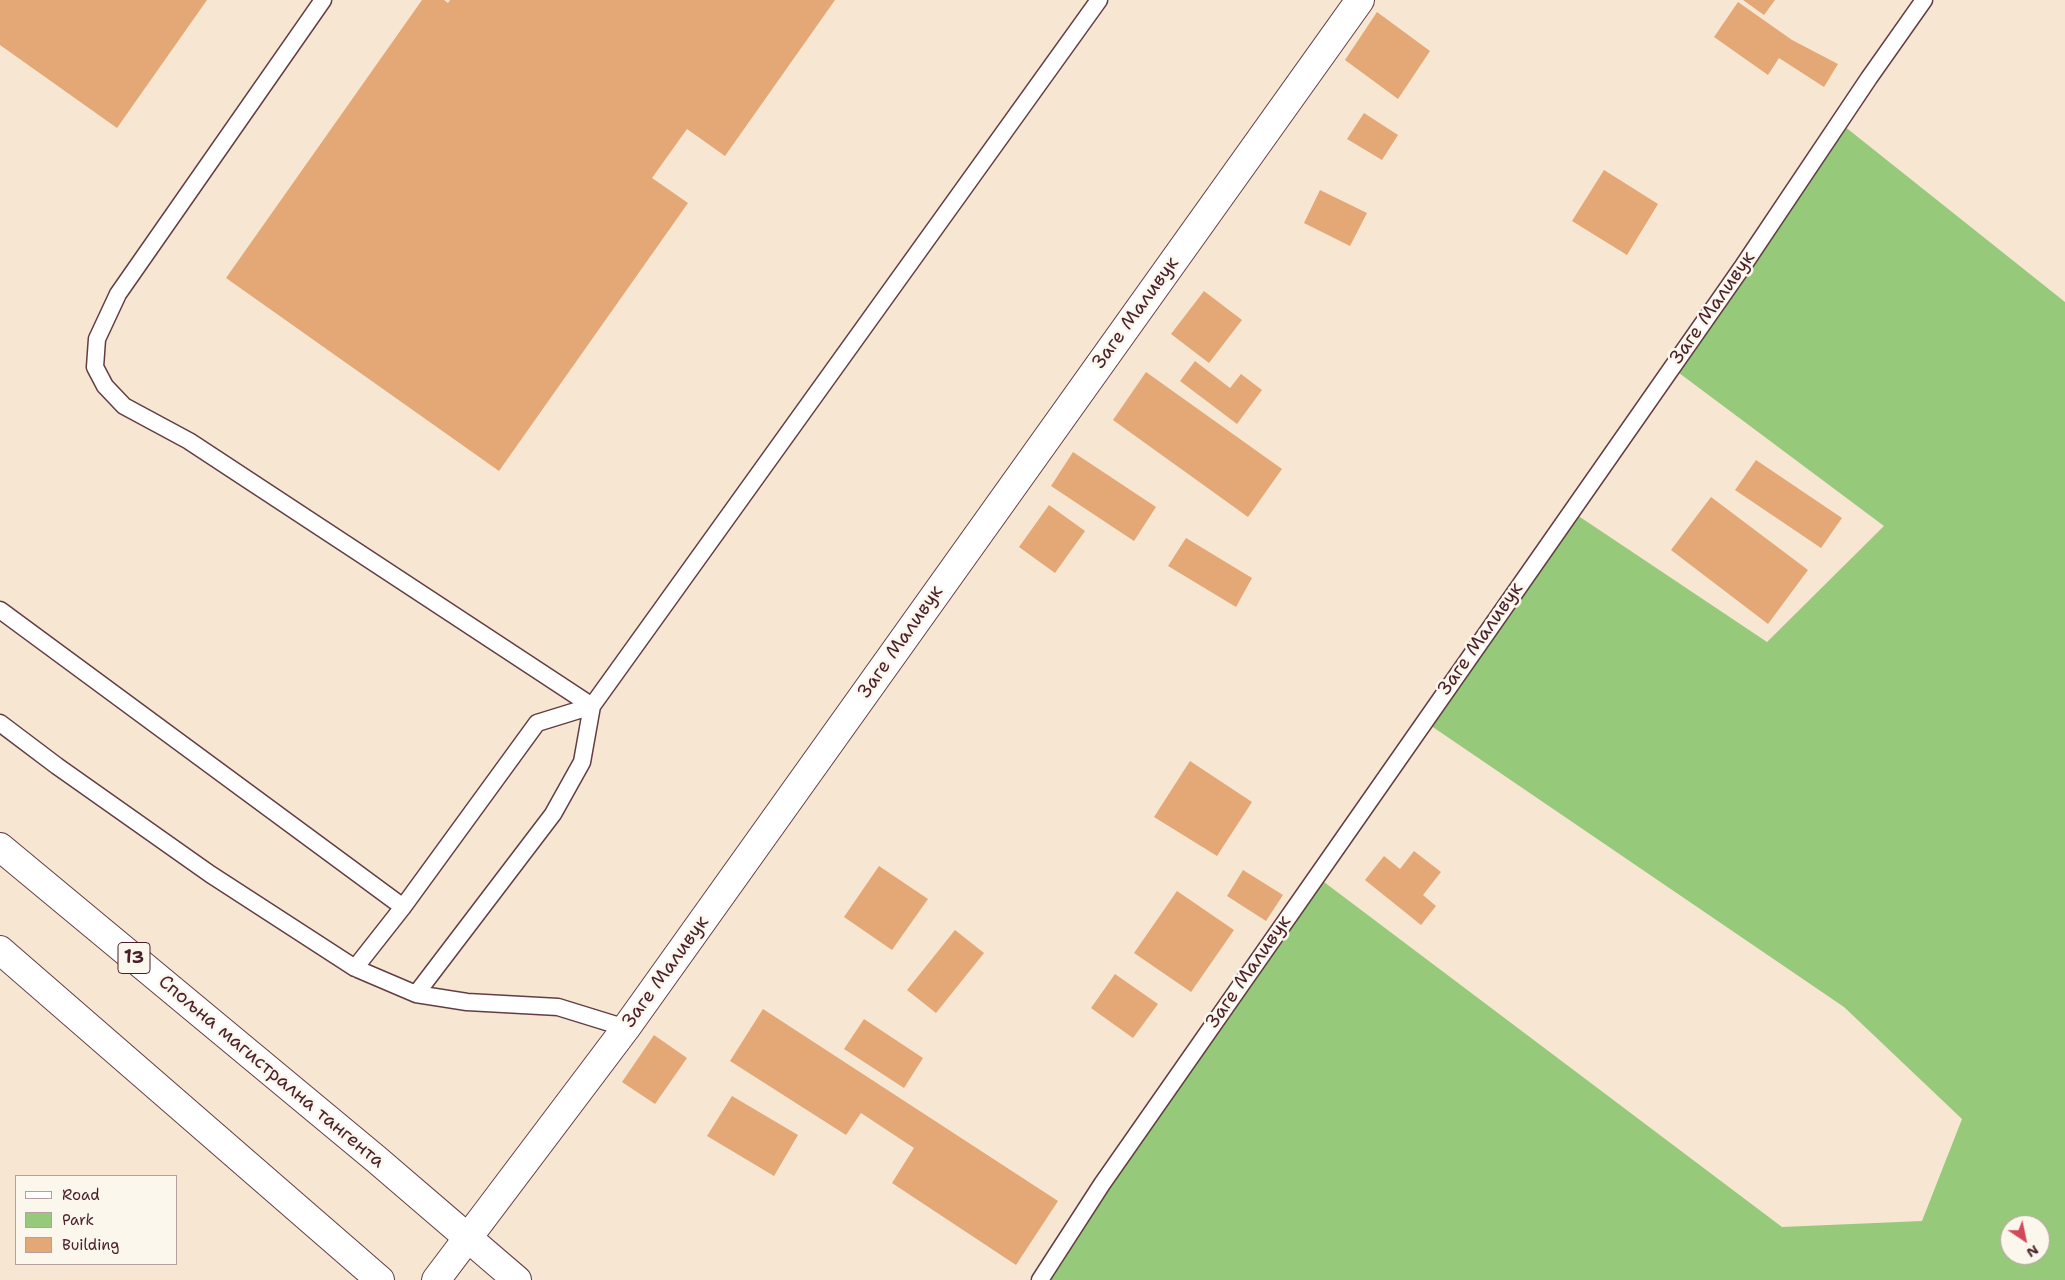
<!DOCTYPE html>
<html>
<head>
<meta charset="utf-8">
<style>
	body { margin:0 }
	#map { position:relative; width:2065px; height:1280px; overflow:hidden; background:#f7e7d2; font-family:"Shantell Sans",sans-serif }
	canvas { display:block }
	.legend { position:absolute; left:15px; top:1175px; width:162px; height:90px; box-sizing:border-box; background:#fbf7ec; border:1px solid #b4a19f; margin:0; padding:6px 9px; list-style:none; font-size:15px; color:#4a1f2b }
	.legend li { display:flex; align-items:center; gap:10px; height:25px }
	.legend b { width:25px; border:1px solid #b4a19f }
	.north { position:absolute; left:2000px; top:1215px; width:50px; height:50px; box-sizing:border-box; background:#fbf7ec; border:1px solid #b4a19f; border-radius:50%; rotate:146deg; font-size:14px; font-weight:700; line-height:20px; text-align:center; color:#4a1f2b }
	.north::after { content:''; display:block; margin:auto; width:18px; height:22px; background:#d1495b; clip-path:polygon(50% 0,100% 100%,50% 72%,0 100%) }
</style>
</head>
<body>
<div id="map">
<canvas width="2065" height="1280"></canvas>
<ul class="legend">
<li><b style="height:6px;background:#fff"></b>Road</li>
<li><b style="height:14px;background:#96c97a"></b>Park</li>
<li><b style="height:14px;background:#e4a776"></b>Building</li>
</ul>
<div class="north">N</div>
</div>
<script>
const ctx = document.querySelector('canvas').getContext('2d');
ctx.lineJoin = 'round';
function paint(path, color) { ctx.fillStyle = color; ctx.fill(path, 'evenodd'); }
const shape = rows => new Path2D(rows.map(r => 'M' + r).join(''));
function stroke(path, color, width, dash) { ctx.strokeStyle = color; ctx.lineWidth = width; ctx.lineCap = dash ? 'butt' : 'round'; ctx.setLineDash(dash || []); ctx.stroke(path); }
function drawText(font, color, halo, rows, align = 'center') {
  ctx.font = font + ' "Shantell Sans",sans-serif'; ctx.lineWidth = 5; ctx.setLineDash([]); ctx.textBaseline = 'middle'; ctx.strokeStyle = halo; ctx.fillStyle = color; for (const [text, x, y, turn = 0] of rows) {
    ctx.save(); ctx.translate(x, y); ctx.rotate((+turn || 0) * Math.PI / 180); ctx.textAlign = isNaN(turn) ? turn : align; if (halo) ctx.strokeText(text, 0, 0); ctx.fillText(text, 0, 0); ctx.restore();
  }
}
const green = shape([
	[1839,122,2065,302,2065,1280,1046,1280,1316,876,1782,1227,1922,1221,1962,1119,1844,1007,1424,721,1571,511,1767,642,1884,526,1671,367],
	[2010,1225,2040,1225,2040,1255,2010,1255]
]);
const building = shape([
	[0,0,207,0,117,128,0,45],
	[422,0,444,0,448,3,450,0,835,0,725,156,687,129,652,178,688,203,499,471,226,278],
	[1743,0,1775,0,1764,15],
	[1738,2,1792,40,1838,64,1824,87,1779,58,1768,75,1714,37],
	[1377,12,1430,51,1398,99,1345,60],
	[1364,113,1398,135,1382,160,1347,139],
	[1604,170,1658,204,1627,255,1572,221],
	[1320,190,1367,213,1350,246,1304,223],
	[1204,291,1242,320,1209,363,1171,334],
	[1195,361,1230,388,1241,374,1262,390,1237,424,1180,381],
	[1146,372,1282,469,1248,517,1113,420],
	[1073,452,1156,507,1134,541,1051,486],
	[1756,460,1842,518,1821,548,1735,490],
	[1711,497,1808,570,1768,624,1671,550],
	[1049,505,1085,531,1055,573,1019,547],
	[1186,538,1252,578,1236,607,1168,566],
	[1190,761,1252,802,1217,856,1154,817],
	[1414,851,1441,872,1423,895,1436,906,1421,925,1365,880,1384,856,1400,869],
	[879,866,928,899,892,950,844,917],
	[1243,870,1283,895,1266,921,1227,896],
	[1177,891,1234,930,1191,992,1134,953],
	[955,930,984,953,936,1013,907,990],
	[1115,974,1158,1004,1133,1038,1091,1008],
	[763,1009,1058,1201,1016,1265,892,1183,914,1148,861,1113,846,1135,730,1061],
	[864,1019,923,1058,904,1088,844,1049],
	[654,1035,687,1058,655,1104,622,1082],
	[732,1096,798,1135,774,1176,707,1136]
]);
const lane = shape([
	[323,0,118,294,97,339,95,367,105,386,124,406,189,441,592,706],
	[0,610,403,907],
	[0,723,57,766,210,874,355,968,416,994,467,1002,558,1007,626,1028],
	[355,968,403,907,537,723,592,706],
	[416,994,553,814,582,762,592,706,1099,0],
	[1040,1280,1102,1184,1743,266,1869,78,1924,0]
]);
const street = shape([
	[436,1280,626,1028,1360,0]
]);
const highway = shape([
	[0,847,376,1159,517,1280],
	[0,950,380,1280]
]);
const shields = [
	[134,958,32]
];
const shieldNames = [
	["13",134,958]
];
const streetNames = [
	["Заге Маливук",1713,308,-55],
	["Заге Маливук",1136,313,-54],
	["Заге Маливук",1481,639,-55],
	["Заге Маливук",901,642,-55],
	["Заге Маливук",666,972,-54],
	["Заге Маливук",1249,972,-55],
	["Спољна магистрална тангента",271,1072,40]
];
paint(green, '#96c97a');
paint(building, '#e4a776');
stroke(lane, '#643d44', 19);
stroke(street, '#643d44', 30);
stroke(highway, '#643d44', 30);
stroke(lane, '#fff', 16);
stroke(street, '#fff', 28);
stroke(highway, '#fff', 28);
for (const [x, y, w] of shields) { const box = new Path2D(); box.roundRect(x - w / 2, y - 15.5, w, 31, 4); ctx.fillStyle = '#fbf7ec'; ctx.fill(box); stroke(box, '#4a1f2b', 1); }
drawText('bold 18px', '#4a1f2b', null, shieldNames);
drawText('19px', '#4a1f2b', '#fbf7ec', streetNames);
</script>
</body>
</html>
